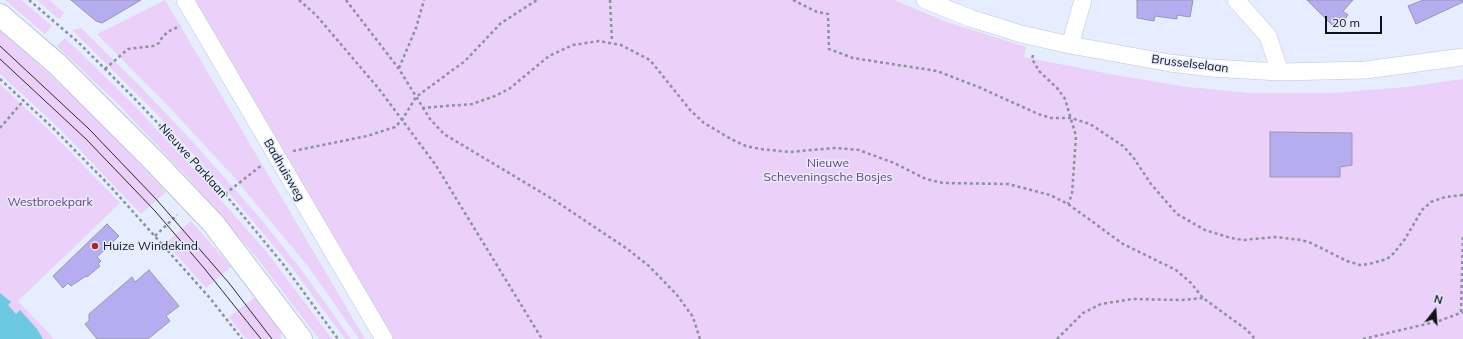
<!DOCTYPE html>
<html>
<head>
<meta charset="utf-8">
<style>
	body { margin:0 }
	#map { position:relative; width:1463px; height:339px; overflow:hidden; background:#e5edfe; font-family:Mulish,sans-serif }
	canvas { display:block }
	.north { position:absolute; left:1415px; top:291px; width:40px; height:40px; -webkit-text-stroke:3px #e5edfe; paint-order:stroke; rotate:17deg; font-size:11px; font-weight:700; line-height:16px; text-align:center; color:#0f1219 }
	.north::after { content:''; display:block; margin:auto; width:14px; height:18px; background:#0f1219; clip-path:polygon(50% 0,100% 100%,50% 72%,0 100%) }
	.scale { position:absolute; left:1325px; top:16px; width:57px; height:18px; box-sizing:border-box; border:2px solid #0f1219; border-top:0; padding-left:5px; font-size:12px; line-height:14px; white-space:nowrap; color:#0f1219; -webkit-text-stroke:3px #e5edfe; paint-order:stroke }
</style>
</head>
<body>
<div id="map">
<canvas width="1463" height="339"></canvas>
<div class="north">N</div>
<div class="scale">20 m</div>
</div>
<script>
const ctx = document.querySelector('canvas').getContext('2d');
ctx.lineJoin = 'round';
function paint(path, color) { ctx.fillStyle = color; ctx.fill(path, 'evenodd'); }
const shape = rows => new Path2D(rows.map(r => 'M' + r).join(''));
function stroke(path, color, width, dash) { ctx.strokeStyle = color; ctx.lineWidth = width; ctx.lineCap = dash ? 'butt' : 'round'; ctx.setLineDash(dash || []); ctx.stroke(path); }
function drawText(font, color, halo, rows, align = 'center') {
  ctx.font = font + ' Mulish,sans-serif'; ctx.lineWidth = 3; ctx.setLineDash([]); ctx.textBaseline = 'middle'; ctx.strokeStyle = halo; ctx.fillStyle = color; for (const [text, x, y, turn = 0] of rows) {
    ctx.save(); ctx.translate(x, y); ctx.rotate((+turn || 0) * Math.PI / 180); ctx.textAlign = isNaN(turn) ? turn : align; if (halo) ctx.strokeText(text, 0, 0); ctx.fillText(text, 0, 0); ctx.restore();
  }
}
const green = shape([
	[5,0,21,0,52,26,45,34],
	[37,0,49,0,64,13,59,19],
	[165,0,365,339,359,339,307,265,232,175,172,110,97,34],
	[194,0,894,0,947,22,1026,47,1024,57,1115,75,1187,87,1250,93,1331,93,1407,87,1463,79,1463,339,393,339],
	[81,28,139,85,192,141,261,219,303,272,351,339,345,339,290,265,229,193,149,106,72,30],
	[0,29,92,114,166,192,141,214,57,126,0,74],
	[65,38,130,101,200,176,269,255,332,339,319,339,258,259,189,179,117,103,57,46],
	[0,84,51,132,120,203,18,301,54,339,0,339],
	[191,221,231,267,206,288,166,243],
	[255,297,281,331,281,339,246,339,229,317]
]);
const water = shape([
	[0,293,11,302,8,305,16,314,20,310,37,329,43,339,0,339]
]);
const building = shape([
	[71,0,141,0,102,23,96,21,71,0],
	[1137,0,1193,0,1190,17,1177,15,1177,19,1155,16,1154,21,1137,18,1137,0],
	[1307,0,1353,0,1343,11,1348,15,1339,27,1334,23,1332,25,1307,0],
	[1423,0,1463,0,1463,2,1416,24,1408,6,1423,0],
	[1270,132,1352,133,1352,165,1340,167,1340,177,1270,177,1270,132],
	[107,224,119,236,97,257,101,261,98,264,100,266,87,277,86,276,71,286,68,283,63,288,53,276,107,224],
	[149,270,179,306,166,316,170,321,148,339,97,339,85,324,89,321,89,314,132,277,135,282,149,270]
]);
const path = shape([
	[29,0,78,42,133,97,225,194,283,264,338,339],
	[299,0,316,15,379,89,435,164,542,339],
	[346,0,399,69,430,119,444,134,554,200,626,248,649,266,677,295,693,317,700,339],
	[610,0,612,42],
	[793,0,817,12,828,14,829,49,853,58,937,71,981,88,1038,114,1051,118,1071,118,1090,124,1123,146,1133,157,1151,184,1177,214,1205,230,1231,238,1243,240,1275,237,1301,240,1311,243,1347,261,1360,265,1369,264,1387,259,1394,253,1405,239,1422,210,1431,202,1445,197,1463,195],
	[1033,55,1032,59,1039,71,1058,89,1065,99,1076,136,1072,194,1068,204],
	[399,68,416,28,424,0],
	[105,69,128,49,153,46,159,43,163,36,171,30,180,26],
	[0,79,53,128,110,186,209,297,242,339],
	[422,108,472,104,495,96,509,89,549,56,573,45,599,41,621,45,650,60,691,111,704,123,731,139,746,146,760,149,790,152,834,148,859,150,894,163,926,179,943,183,1008,184,1050,195,1068,204,1123,244,1176,270,1191,283,1203,298,1247,330,1255,339],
	[0,128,24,100],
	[293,151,367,136,395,127,402,120,416,97,465,61,501,23,537,0],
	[225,194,262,165],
	[155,236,177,215],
	[1461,312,1463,235],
	[1057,339,1083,313,1101,304,1133,299,1182,300,1203,298],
	[1363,339,1439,321,1463,312]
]);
const street = shape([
	[185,0,384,339],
	[925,0,970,18,1021,34,1070,45,1170,63,1211,68,1280,72,1366,70,1463,57],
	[1236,0,1268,36,1280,72],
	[1070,45,1083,0]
]);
const secondary = shape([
	[0,15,57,64,153,160,213,223,301,339]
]);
const tram = shape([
	[0,46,89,129,156,199,229,283,272,339],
	[0,59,86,139,155,211,204,268,261,339]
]);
const markers = [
	[95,246,4,"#b3241e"]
];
const streetNames = [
	["Brusselselaan",1190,64,7],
	["Nieuwe Parklaan",193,161,48],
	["Badhuisweg",284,170,60]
];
const parkNames = [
	["Nieuwe",828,163],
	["Scheveningsche Bosjes",828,177],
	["Westbroekpark",50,202]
];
const poiNames = [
	["Huize Windekind",103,246]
];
paint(green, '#ebd0f9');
paint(water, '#6cc9e0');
paint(building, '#b5adef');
stroke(building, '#9997ac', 1);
stroke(street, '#bcc6da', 18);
stroke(secondary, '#bcc6da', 24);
stroke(path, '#8b919d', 2.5, [3, 3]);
stroke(street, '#fff', 17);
stroke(secondary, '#fff', 22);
stroke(tram, '#282b34', 1);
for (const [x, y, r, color] of markers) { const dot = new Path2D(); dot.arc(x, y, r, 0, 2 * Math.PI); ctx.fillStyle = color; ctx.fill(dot); stroke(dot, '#e5edfe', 1.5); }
drawText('12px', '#0f1219', '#e5edfe', streetNames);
drawText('12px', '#703e86', '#e5edfe', parkNames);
drawText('12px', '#0f1219', '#e5edfe', poiNames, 'left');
</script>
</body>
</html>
